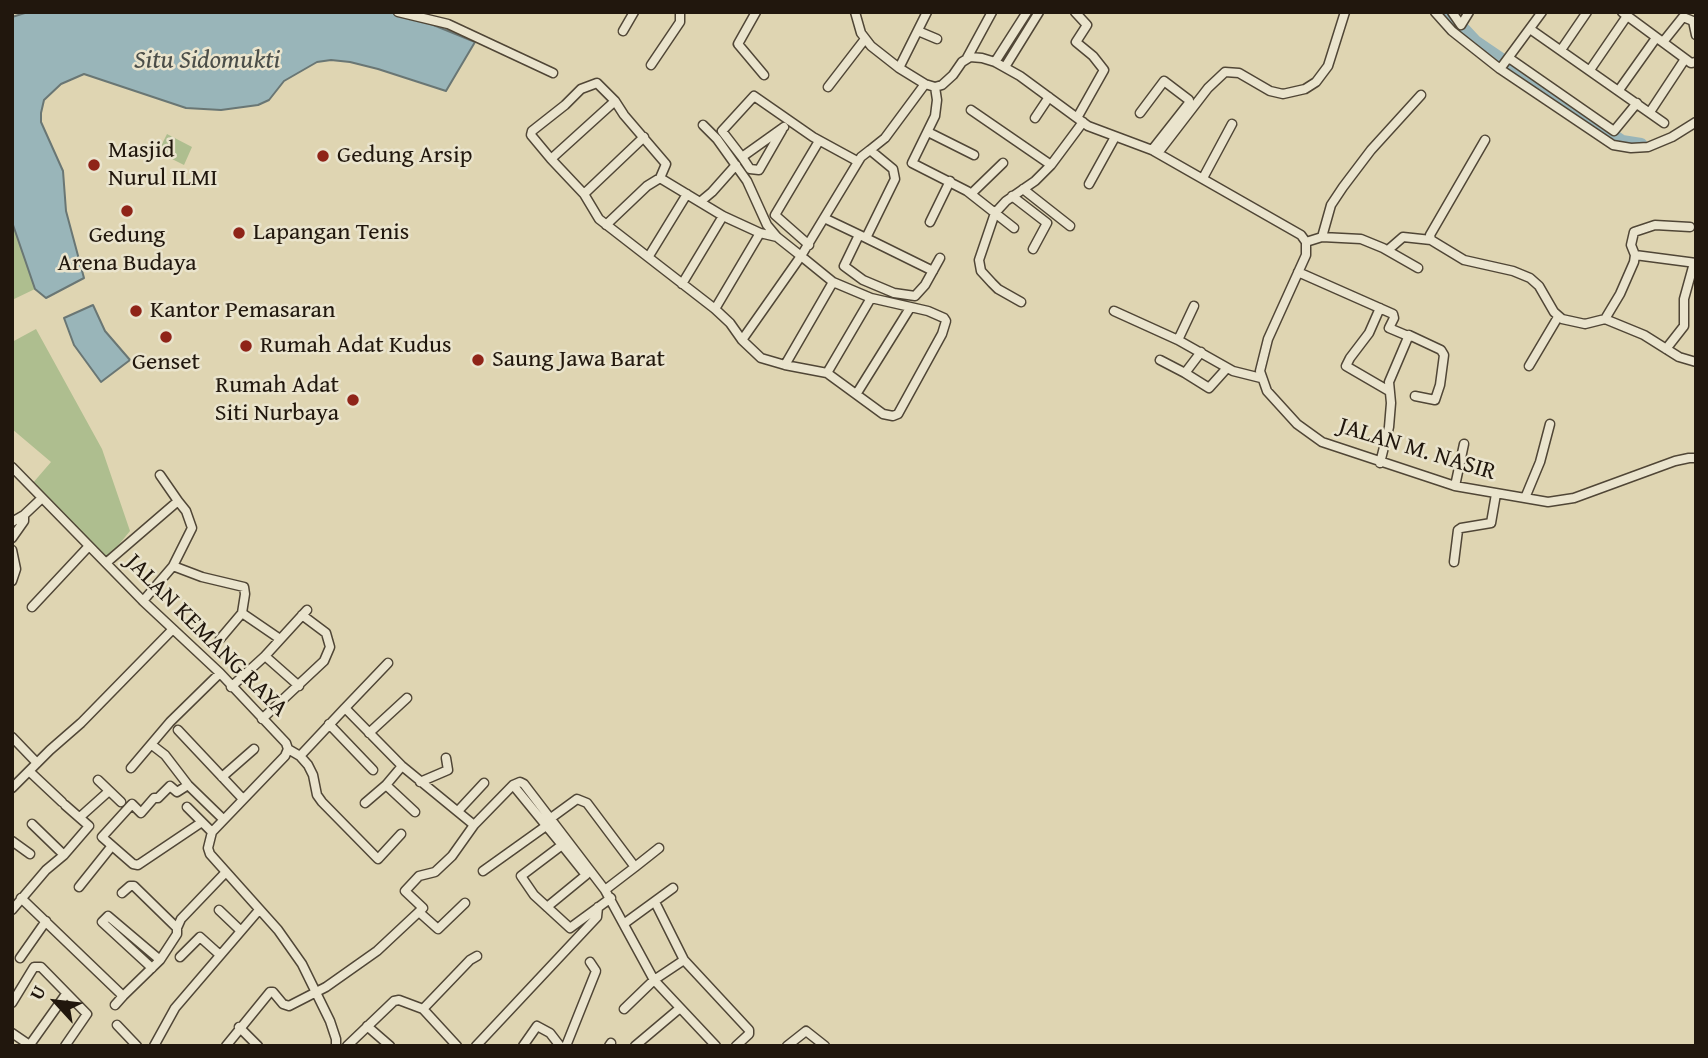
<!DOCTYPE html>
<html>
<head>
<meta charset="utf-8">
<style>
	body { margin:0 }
	#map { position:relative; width:1708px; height:1058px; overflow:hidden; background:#dfd5b2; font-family:"Gentium Book Plus",serif }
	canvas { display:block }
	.frame { position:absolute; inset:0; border:14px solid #21170d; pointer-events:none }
	.north { position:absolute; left:21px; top:967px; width:70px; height:70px; -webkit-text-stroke:5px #eae4cd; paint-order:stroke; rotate:297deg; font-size:19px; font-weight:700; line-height:28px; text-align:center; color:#21170d }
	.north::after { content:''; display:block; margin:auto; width:24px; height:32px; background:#21170d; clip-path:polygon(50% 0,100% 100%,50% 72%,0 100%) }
</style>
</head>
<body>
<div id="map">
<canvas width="1708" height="1058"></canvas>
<div class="frame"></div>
<div class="north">U</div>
</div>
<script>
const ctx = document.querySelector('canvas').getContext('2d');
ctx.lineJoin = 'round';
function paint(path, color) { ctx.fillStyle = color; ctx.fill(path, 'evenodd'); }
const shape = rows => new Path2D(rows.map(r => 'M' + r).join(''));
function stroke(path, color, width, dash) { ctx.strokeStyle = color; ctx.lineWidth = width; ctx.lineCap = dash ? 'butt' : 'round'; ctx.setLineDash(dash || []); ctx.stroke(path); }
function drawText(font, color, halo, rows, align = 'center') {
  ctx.font = font + ' "Gentium Book Plus",serif'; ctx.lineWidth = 5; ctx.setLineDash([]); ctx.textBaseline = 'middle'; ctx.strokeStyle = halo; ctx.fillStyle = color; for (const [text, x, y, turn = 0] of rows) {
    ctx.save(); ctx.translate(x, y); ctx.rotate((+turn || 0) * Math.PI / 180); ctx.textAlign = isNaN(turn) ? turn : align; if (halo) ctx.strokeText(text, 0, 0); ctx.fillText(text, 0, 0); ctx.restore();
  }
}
const green = shape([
	[167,134,192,147,184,165,158,152],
	[12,222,35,289,12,300],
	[36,329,102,449,130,531,107,559,32,484,51,462,12,429,12,342]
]);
const water = shape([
	[28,12,393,12,431,24,475,42,446,91,378,69,350,62,331,60,317,62,284,81,269,100,258,105,221,110,186,108,84,74,61,84,44,100,41,113,41,122,63,171,66,211,84,278,46,298,35,289,12,222,12,17,28,12],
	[93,305,105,331,130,360,101,382,74,345,64,318,93,305]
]);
const river = shape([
	[1447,12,1475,42,1622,142,1641,145]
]);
const minor = shape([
	[398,12,448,24,553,73],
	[756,12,738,44,764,75],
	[855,12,861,33,871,46,899,68,925,84,935,87,942,85,953,75,962,62,970,57,982,58,995,62,1020,76,1088,126,1152,150,1301,235,1306,242,1306,255,1268,339,1260,371,1267,391,1297,424,1322,442,1455,486,1548,502,1574,498,1675,461,1689,458,1696,458],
	[1075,12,1087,25,1076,42,1093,56,1104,70,1077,118],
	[1435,12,1452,31,1500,69,1613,145,1631,148,1648,147,1672,137,1696,122],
	[1452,12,1461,25,1469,12],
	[1622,12,1691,63,1696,62],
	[1530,29,1664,123],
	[623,31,634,12],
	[918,31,937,39],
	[1663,42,1683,17,1693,21,1696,35],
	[1561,50,1587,12],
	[967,58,992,12],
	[1509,58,1614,131,1637,103],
	[995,62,1027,12],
	[651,65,680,22,680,12],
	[1005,67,1039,12],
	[899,68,927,12],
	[1500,69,1542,12],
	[1590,70,1627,16],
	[828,87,865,39],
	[935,87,937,100,935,116,912,163,967,191,1014,228],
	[1619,90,1656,38],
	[615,101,551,159,584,194,599,219,715,309,730,323,742,340,761,358,785,365,827,373,883,414,893,416,898,414,942,334,946,321,944,318,928,311,871,298,827,373],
	[971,110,1051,165,1083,122],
	[1650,112,1685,59],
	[1140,113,1164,81,1189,100,1189,103,1152,150],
	[1035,118,1049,97],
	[703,125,717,139,747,181,767,225,777,237],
	[784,127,742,157,722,131,754,96,813,137,857,161],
	[928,132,974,155],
	[870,150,885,138,925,84],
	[1158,153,1208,88,1225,72,1239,73,1270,91,1283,94,1305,89,1316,82,1328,66,1345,12],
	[742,157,750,169,759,170,782,130],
	[551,159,531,135,532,131,565,105,581,89,597,83,615,101,624,115,666,164,660,178],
	[1203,178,1232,124],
	[1089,184,1115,137],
	[1023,189,1070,226],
	[584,194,644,137],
	[971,194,1003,163],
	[1012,196,1047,223,1033,249],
	[700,202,712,192,736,165],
	[930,222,950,181],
	[606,225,647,186,660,178,723,216,760,233,777,237,801,256,861,157,870,150,893,169,895,179,866,238,824,218],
	[859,235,844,266,863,280,894,293,915,296,925,285,940,258],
	[1322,237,1331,205,1343,187,1371,150,1421,95],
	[866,238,933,271],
	[1431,240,1430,235,1485,140],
	[1306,242,1322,237,1361,239,1383,248,1418,268],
	[809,245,775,215,819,141],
	[1388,250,1403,237,1431,240,1464,260,1513,271,1530,278,1539,286,1554,312,1562,319,1585,324,1605,319,1644,335,1679,357,1696,362],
	[1635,255,1696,263],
	[649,256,687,194],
	[1298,272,1393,314,1394,318,1389,328,1408,336],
	[682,284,723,216],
	[1021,302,998,289,992,283,981,271,979,260,995,213,1006,201,1035,181,1051,165],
	[1380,308,1369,333,1350,358,1346,366,1389,391],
	[715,309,760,233],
	[1114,311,1178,340,1233,371,1261,378],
	[1605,319,1620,294,1634,262,1635,255,1631,245,1634,232,1655,225,1690,227],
	[742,340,801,256,833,282,871,298],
	[1178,340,1194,306],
	[1666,349,1684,326,1684,299,1694,263],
	[1160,360,1185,373,1201,352],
	[785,365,833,282],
	[1529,366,1558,317],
	[1185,373,1209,388,1227,368],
	[857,393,910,308],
	[1380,463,1389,427,1391,403,1389,382,1409,335,1441,350,1444,355,1440,385,1435,400,1415,396],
	[12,467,143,601,220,673,286,743,288,749,285,756,212,832,208,848,210,854,278,930,302,964,330,1021,336,1039,336,1046],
	[1455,486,1464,444],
	[1525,498,1540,462,1550,424],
	[12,522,24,515,42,498],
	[12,538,24,521,24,515],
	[12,550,16,569,12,581],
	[1454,562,1458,530,1461,528,1491,523,1496,494],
	[106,563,178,501,160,475],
	[173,566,192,528,186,511,178,501],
	[143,601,173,566,202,577,244,587,245,594,242,613],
	[32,607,89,546],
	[220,639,242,613,280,639],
	[265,656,299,686],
	[231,687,265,656,307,610],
	[345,708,388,663],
	[262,719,324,661,330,647,326,633,302,615],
	[329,724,373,770],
	[178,730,242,798],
	[369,733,407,698],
	[12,737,37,763],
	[152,745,165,755,188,785,223,819],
	[288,749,300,756,345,708,402,766,474,825,513,785,520,782,524,784,605,890,654,980,716,1046],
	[300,756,308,765,313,775,317,795,322,802,378,859,401,834],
	[131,768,170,722,220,673],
	[29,771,62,802],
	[222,777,254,749],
	[98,780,121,802],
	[420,782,448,770,446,758],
	[188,785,177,792,170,786,158,798,154,798,141,813,132,804,102,837,133,864,138,865,202,822],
	[386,785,415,812],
	[513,785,562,845,521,876,534,895,570,928,611,898],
	[12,788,50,750,81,723,173,629],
	[365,803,386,785,402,766],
	[187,807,212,832],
	[458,811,484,783],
	[80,817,109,791],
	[551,818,577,799,587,803,635,867,605,890],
	[32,824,64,855],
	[12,841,30,854],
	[635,867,659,848],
	[483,871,546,826],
	[79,887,111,847],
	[21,898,123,996,160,960,177,934,177,928,134,886,130,886,122,893],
	[547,907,586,875,562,845],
	[12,910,46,870,64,855,89,826,65,805],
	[219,910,241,931],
	[419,912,438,929,465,903],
	[625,923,673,888],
	[177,928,181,919,226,872],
	[180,957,200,937,220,955],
	[20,958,46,921],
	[684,960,749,1030,749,1034,736,1046],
	[152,968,102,922,108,916,160,960],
	[12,1003,34,967,41,967,87,1014,65,1046],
	[115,1005,123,996],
	[423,1009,470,960,477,956],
	[624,1009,654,980,684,960,655,902],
	[117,1025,137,1046],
	[367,1026,390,1046],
	[239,1027,258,1046],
	[12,1033,31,1046],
	[29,1046,66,994],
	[154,1046,175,1008,259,910],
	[226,1046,270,992,273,992,283,1004,289,1006,326,987,377,951,423,908,405,891,419,876,435,872,452,856,474,825],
	[347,1046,394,1001,399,1000,423,1009,457,1046],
	[476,1046,597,917,598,907],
	[523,1046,537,1026,550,1033,560,1046],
	[566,1046,596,971,590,962],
	[609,1046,611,1043],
	[635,1046,680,1008],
	[787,1046,806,1031,825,1046]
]);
const markers = [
	[323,156,7,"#8f2418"],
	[94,165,7,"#8f2418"],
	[127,211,7,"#8f2418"],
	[239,233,7,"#8f2418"],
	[136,311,7,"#8f2418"],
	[166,337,7,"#8f2418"],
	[246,346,7,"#8f2418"],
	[478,360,7,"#8f2418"],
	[353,400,7,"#8f2418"]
];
const poiNames = [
	["Masjid",108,151],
	["Nurul ILMI",108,179],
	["Gedung Arsip",337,156],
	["Lapangan Tenis",253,233],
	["Gedung",127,236,"center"],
	["Arena Budaya",127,264,"center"],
	["Kantor Pemasaran",150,311],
	["Rumah Adat Kudus",260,346],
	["Saung Jawa Barat",492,360],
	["Genset",166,363,"center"],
	["Rumah Adat",339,386,"right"],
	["Siti Nurbaya",339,414,"right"]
];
const streetNames = [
	["JALAN M. NASIR",1417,450,17],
	["JALAN KEMANG RAYA",206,636,45]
];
const waterNames = [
	["Situ Sidomukti",207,61]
];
paint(green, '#aebe8f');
paint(water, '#99b5b9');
stroke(water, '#697674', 2);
stroke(river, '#99b5b9', 14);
stroke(minor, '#504636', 11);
stroke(minor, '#eae4cd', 8);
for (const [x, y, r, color] of markers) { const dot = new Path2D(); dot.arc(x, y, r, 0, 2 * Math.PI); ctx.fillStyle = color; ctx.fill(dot); stroke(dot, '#eae4cd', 2.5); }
drawText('24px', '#21170d', '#eae4cd', poiNames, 'left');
drawText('24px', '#21170d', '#eae4cd', streetNames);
drawText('italic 26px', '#4b4e49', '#eae4cd', waterNames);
</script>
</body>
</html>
